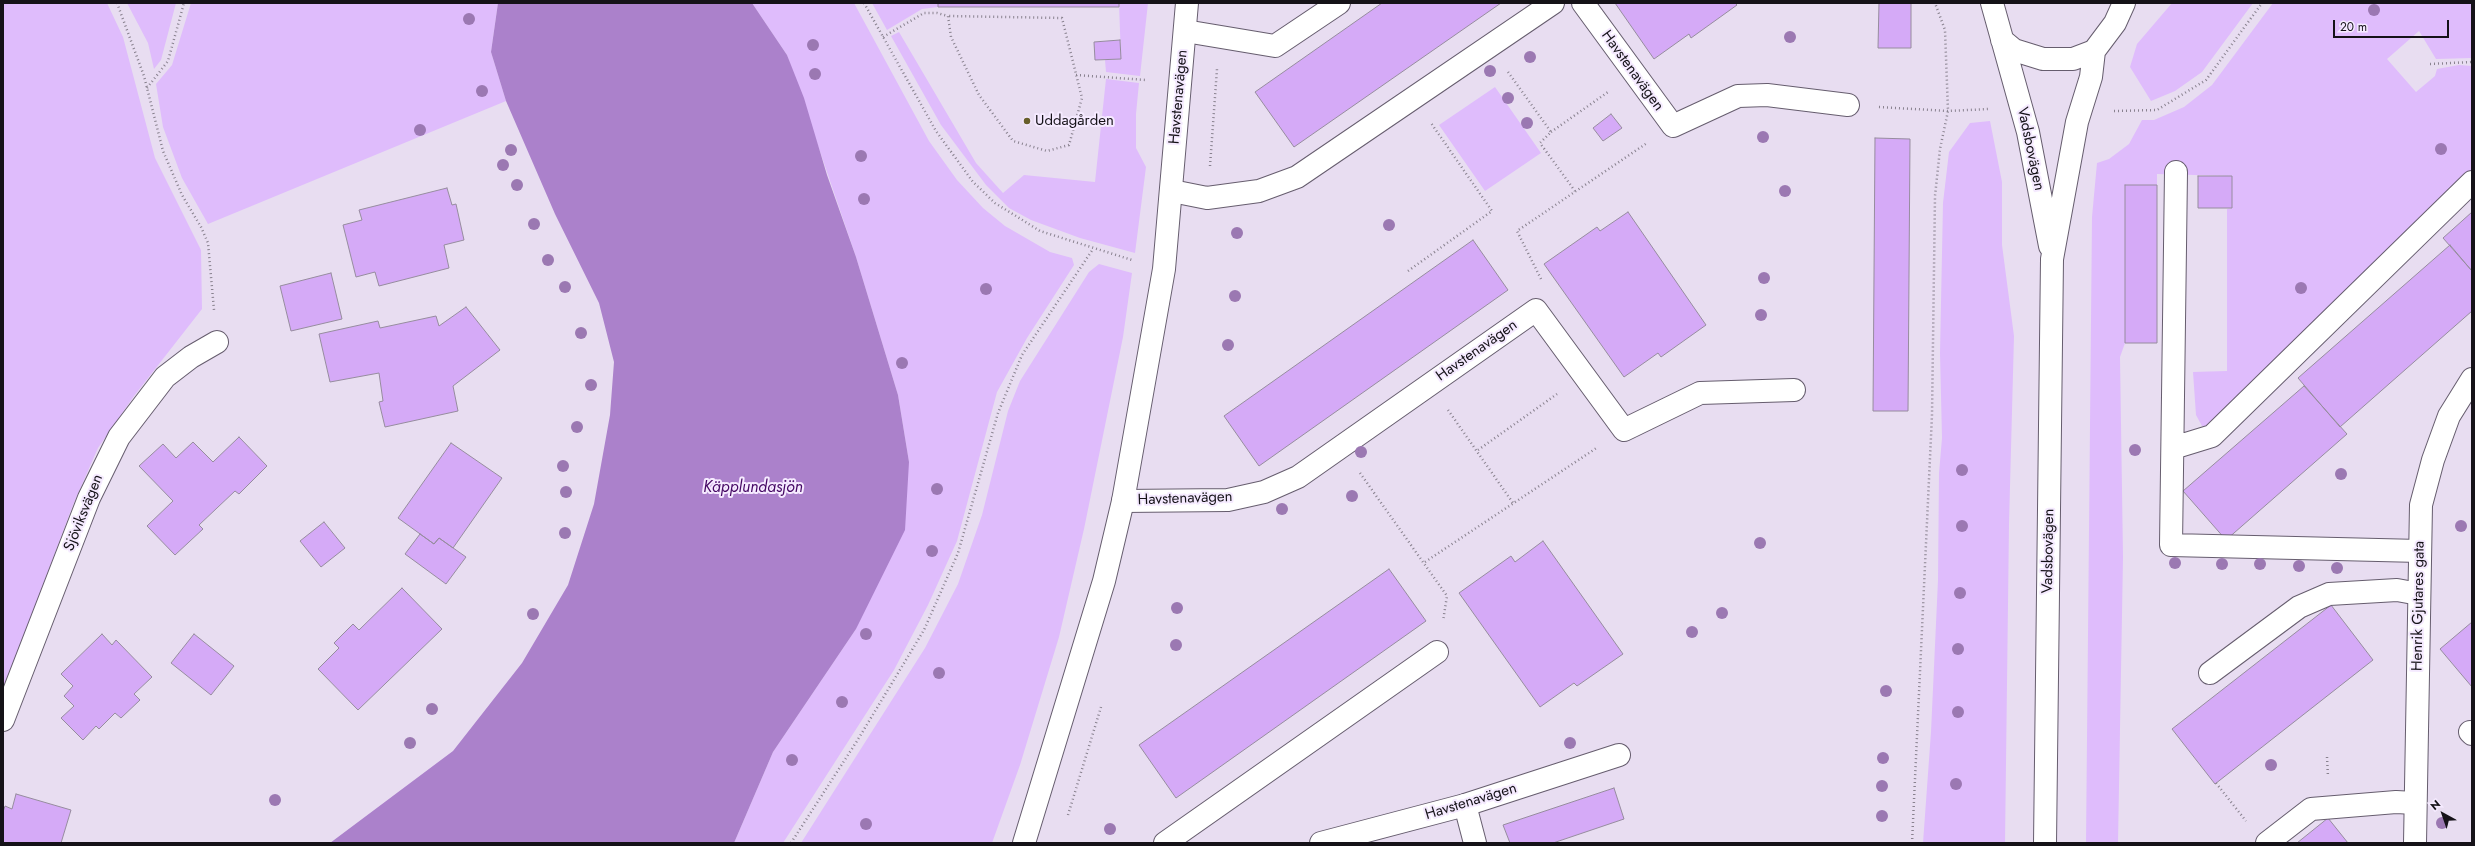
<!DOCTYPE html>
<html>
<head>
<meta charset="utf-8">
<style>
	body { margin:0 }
	#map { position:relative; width:2475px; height:846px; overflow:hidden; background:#e8ddf1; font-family:Jost,sans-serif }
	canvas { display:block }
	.frame { position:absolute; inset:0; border:4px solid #151218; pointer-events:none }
	.north { position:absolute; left:2423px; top:794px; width:40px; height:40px; -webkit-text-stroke:3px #f5eaff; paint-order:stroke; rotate:320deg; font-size:11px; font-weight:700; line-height:16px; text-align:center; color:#151218 }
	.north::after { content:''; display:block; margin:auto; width:14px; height:18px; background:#151218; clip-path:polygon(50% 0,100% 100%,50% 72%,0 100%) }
	.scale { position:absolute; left:2333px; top:20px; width:116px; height:18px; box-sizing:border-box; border:2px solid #151218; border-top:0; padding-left:5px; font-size:12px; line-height:14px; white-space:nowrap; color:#151218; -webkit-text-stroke:3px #f5eaff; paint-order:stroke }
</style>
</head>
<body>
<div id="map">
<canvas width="2475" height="846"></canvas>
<div class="frame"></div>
<div class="north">N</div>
<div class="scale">20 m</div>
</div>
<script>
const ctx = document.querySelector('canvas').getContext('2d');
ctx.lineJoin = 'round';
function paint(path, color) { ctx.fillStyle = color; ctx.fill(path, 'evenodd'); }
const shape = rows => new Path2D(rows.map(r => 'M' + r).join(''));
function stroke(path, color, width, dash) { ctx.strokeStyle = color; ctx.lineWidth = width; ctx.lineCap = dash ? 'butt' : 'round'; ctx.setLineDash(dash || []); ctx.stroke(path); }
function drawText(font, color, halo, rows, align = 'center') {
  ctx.font = font + ' Jost,sans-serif'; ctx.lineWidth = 4; ctx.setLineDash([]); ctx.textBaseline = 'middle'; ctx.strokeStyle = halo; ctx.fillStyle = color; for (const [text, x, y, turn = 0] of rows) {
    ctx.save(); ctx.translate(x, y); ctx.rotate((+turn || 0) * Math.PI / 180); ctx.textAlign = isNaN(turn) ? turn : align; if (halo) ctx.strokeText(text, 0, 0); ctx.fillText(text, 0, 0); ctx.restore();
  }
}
const green = shape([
	[3,3,107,3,123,37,155,158,201,250,202,309,134,396,98,448,73,505,3,691],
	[127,3,176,3,161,60,154,69,148,43],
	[191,3,498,3,491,52,506,101,208,224,182,178,163,127,156,84,172,65],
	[752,3,854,3,929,141,957,180,983,208,1005,226,1050,252,1072,258,1074,265,1027,338,997,392,957,541,928,605,894,670,783,843,734,843,773,752,856,629,909,462,898,395,856,257,787,55],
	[872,3,938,3,938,7,922,9,887,30],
	[1119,3,1148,3,1140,76,1106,72,1105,60,1121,59],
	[2172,3,2253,3,2202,72,2175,91,2151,101,2130,67,2137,44],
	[2273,3,2472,3,2472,58,2436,59,2419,31,2387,59,2416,92,2435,76,2437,69,2459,65,2472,66,2472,170,2425,213,2210,426,2202,426,2196,415,2193,372,2227,371,2227,209,2232,208,2232,176,2157,174,2157,185,2125,185,2125,343,2120,357,2123,557,2118,843,2086,843,2092,217,2097,163,2109,159,2129,144,2142,120,2154,120,2184,107,2212,85],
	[899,32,976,163,1003,193,1024,175,1095,182,1106,79,1139,83,1136,114,1136,148,1146,167,1135,253,1080,238,1031,220,1009,208,986,185,941,125,891,36],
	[1495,87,1541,153,1485,191,1439,125],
	[1990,121,2002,182,2002,245,2014,336,2009,524,2005,843,1923,843,1931,732,1938,580,1939,473,1942,438,1940,353,1943,203,1949,152,1970,123],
	[1099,264,1132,273,1123,337,1084,529,1059,637,1020,765,992,843,801,843,925,648,958,584,982,515,1008,411,1020,381,1089,272]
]);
const water = shape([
	[498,3,752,3,787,55,804,98,827,175,856,257,898,395,909,462,905,530,856,629,773,752,734,843,330,843,453,751,522,663,568,585,594,504,610,415,614,362,599,303,555,214,506,101,491,52]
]);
const building = shape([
	[938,3,1119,3,1119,7,938,7,938,3],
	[1382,3,1501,3,1294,147,1255,92,1382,3],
	[1615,3,1735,3,1737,5,1691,38,1689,34,1654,59,1615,3],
	[1879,3,1911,3,1911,48,1878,48,1879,3],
	[1120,40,1121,59,1095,60,1094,42,1120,40],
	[1611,114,1622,128,1603,141,1593,128,1611,114],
	[1875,138,1910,139,1908,411,1873,411,1875,138],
	[2198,176,2232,176,2232,208,2198,208,2198,176],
	[2125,185,2157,185,2157,343,2125,343,2125,185],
	[447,188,452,205,456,204,464,240,444,245,449,268,379,286,375,272,356,277,343,225,362,220,359,210,447,188],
	[1628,212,1706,325,1661,357,1658,353,1624,377,1544,264,1597,227,1600,231,1628,212],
	[2472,212,2472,271,2443,238,2472,212],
	[1473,240,1508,290,1259,466,1224,416,1473,240],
	[2450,245,2472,271,2472,311,2340,427,2298,378,2450,245],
	[331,273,342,319,291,331,280,286,331,273],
	[466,307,500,350,453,386,458,411,385,427,379,402,383,401,379,373,330,382,319,334,378,321,380,328,436,316,439,326,466,307],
	[2304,386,2347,434,2226,540,2183,491,2304,386],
	[239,437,267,466,239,494,235,491,199,525,203,529,175,555,147,526,173,501,139,466,163,444,176,458,193,442,213,462,239,437],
	[451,443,502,478,453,548,439,538,434,544,398,518,451,443],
	[324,522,345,548,321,567,300,541,324,522],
	[420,534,434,544,439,538,466,557,446,584,405,554,420,534],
	[1543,541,1623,654,1577,686,1574,683,1540,707,1459,593,1511,556,1515,562,1543,541],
	[1389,569,1426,621,1176,798,1139,745,1389,569],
	[402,588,442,629,358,710,318,669,339,648,334,643,353,624,359,630,402,588],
	[2331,605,2373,660,2215,784,2172,729,2331,605],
	[2472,622,2472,687,2440,649,2472,622],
	[102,634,112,645,116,640,152,677,134,694,140,700,121,718,115,713,99,729,96,726,83,740,61,718,74,706,64,696,73,686,61,674,102,634],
	[194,634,234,666,211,695,171,663,194,634],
	[1614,788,1624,819,1553,843,1510,843,1503,825,1614,788],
	[16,794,71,810,61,843,3,843,3,812,5,806,12,809,16,794],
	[2328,818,2348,843,2297,843,2328,818]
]);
const path = shape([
	[117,3,144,76,163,151,182,195,201,227,208,243,214,310],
	[864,3,936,131,973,182,995,203,1040,231,1132,260],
	[883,37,924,13,937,13,948,16,951,37,979,95,1013,141,1047,151,1069,145,1082,98,1062,18,948,16],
	[2430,64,2472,62],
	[1508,72,1551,132,1540,143,1575,191],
	[1076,75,1146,80],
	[147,88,168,61,184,3],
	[1879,107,1948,111,1989,109],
	[2114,111,2157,110,2206,80,2262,3],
	[1551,132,1608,92],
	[1210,166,1217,69],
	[1408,271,1492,211,1431,123],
	[1541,279,1517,231,1647,143],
	[1448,410,1513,503],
	[1478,450,1557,394],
	[1360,473,1447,596,1443,621],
	[1425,562,1598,447],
	[2327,757,2328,777],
	[2216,783,2246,821],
	[1068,815,1101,707],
	[791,843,857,741,924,630,958,553,998,413,1022,355,1093,249],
	[1912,843,1932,415,1935,196,1940,149,1948,111,1945,30,1935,3]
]);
const lane = shape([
	[1583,3,1673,126,1738,96,1767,95,1848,105],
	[1185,31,1275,46,1339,3],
	[2176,172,2171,545,2420,551],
	[1172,191,1207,198,1259,191,1297,177,1553,3],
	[2173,448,2212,436,2472,182],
	[1123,501,1228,500,1264,492,1298,477,1536,310,1624,430,1700,393,1794,390],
	[2210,673,2299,607,2329,594,2397,590,2419,594],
	[2470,732,2472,734],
	[1465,805,1475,843],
	[1165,843,1437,652],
	[2267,843,2311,809,2396,802,2415,803]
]);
const street = shape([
	[3,720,89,498,119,437,165,377,191,357,217,342],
	[1024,843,1104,581,1123,501,1164,269,1187,3],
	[1321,843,1465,805,1619,755],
	[2415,843,2421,505,2433,460,2449,416,2472,379]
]);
const secondary = shape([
	[1992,3,2028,132,2050,246],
	[2002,40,2014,50,2043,59,2073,59,2094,51],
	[2045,843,2052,259,2077,122,2091,77,2094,51,2115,23,2124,3]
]);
const trees = [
	[2374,10],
	[469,19],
	[1790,37],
	[813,45],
	[1530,57],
	[1490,71],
	[815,74],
	[482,91],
	[1508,98],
	[1527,123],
	[420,130],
	[1763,137],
	[2441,149],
	[511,150],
	[861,156],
	[503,165],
	[517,185],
	[1785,191],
	[864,199],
	[534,224],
	[1389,225],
	[1237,233],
	[548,260],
	[1764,278],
	[565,287],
	[2301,288],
	[986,289],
	[1235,296],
	[1761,315],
	[581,333],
	[1228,345],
	[902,363],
	[591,385],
	[577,427],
	[2135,450],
	[1361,452],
	[563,466],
	[1962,470],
	[2341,474],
	[937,489],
	[566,492],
	[1352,496],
	[1282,509],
	[1962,526],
	[2461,526],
	[565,533],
	[1760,543],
	[932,551],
	[2175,563],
	[2222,564],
	[2260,564],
	[2299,566],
	[2337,568],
	[1960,593],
	[1177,608],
	[1722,613],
	[533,614],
	[1692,632],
	[866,634],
	[1176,645],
	[1958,649],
	[939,673],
	[1886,691],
	[842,702],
	[432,709],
	[1958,712],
	[410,743],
	[1570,743],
	[1883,758],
	[792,760],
	[2271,765],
	[1956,784],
	[1882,786],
	[275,800],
	[1882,816],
	[2442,823],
	[866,824],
	[1110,829]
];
const markers = [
	[1027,121,4,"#675e2a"]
];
const streetNames = [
	["Havstenavägen",1632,71,54],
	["Havstenavägen",1179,97,-85],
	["Vadsbovägen",2030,149,78],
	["Havstenavägen",1477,351,-35],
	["Havstenavägen",1185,499,-2],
	["Sjöviksvägen",84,513,-68],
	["Vadsbovägen",2049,551,-89],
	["Henrik Gjutares gata",2419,606,-89],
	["Havstenavägen",1471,802,-17]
];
const poiNames = [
	["Uddagården",1035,121]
];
const waterNames = [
	["Käpplundasjön",753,488]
];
paint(green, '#dfbcfc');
paint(water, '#ab81cb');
paint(building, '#d5aaf7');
stroke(building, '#968c9e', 1);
stroke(lane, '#665d6e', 24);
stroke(street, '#665d6e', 24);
stroke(secondary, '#665d6e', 24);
stroke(path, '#89828f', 2.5, [1, 3]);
stroke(lane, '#fff', 22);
stroke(street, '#fff', 22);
stroke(secondary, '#fff', 22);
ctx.fillStyle = '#9b78b2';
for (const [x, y] of trees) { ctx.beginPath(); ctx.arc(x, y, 6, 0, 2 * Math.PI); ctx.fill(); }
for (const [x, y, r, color] of markers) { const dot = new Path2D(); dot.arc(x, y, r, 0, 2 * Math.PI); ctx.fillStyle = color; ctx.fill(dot); stroke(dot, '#f5eaff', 1.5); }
drawText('15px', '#151218', '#f5eaff', streetNames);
drawText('15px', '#151218', '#f5eaff', poiNames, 'left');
drawText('italic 16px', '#440763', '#f5eaff', waterNames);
</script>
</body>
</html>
